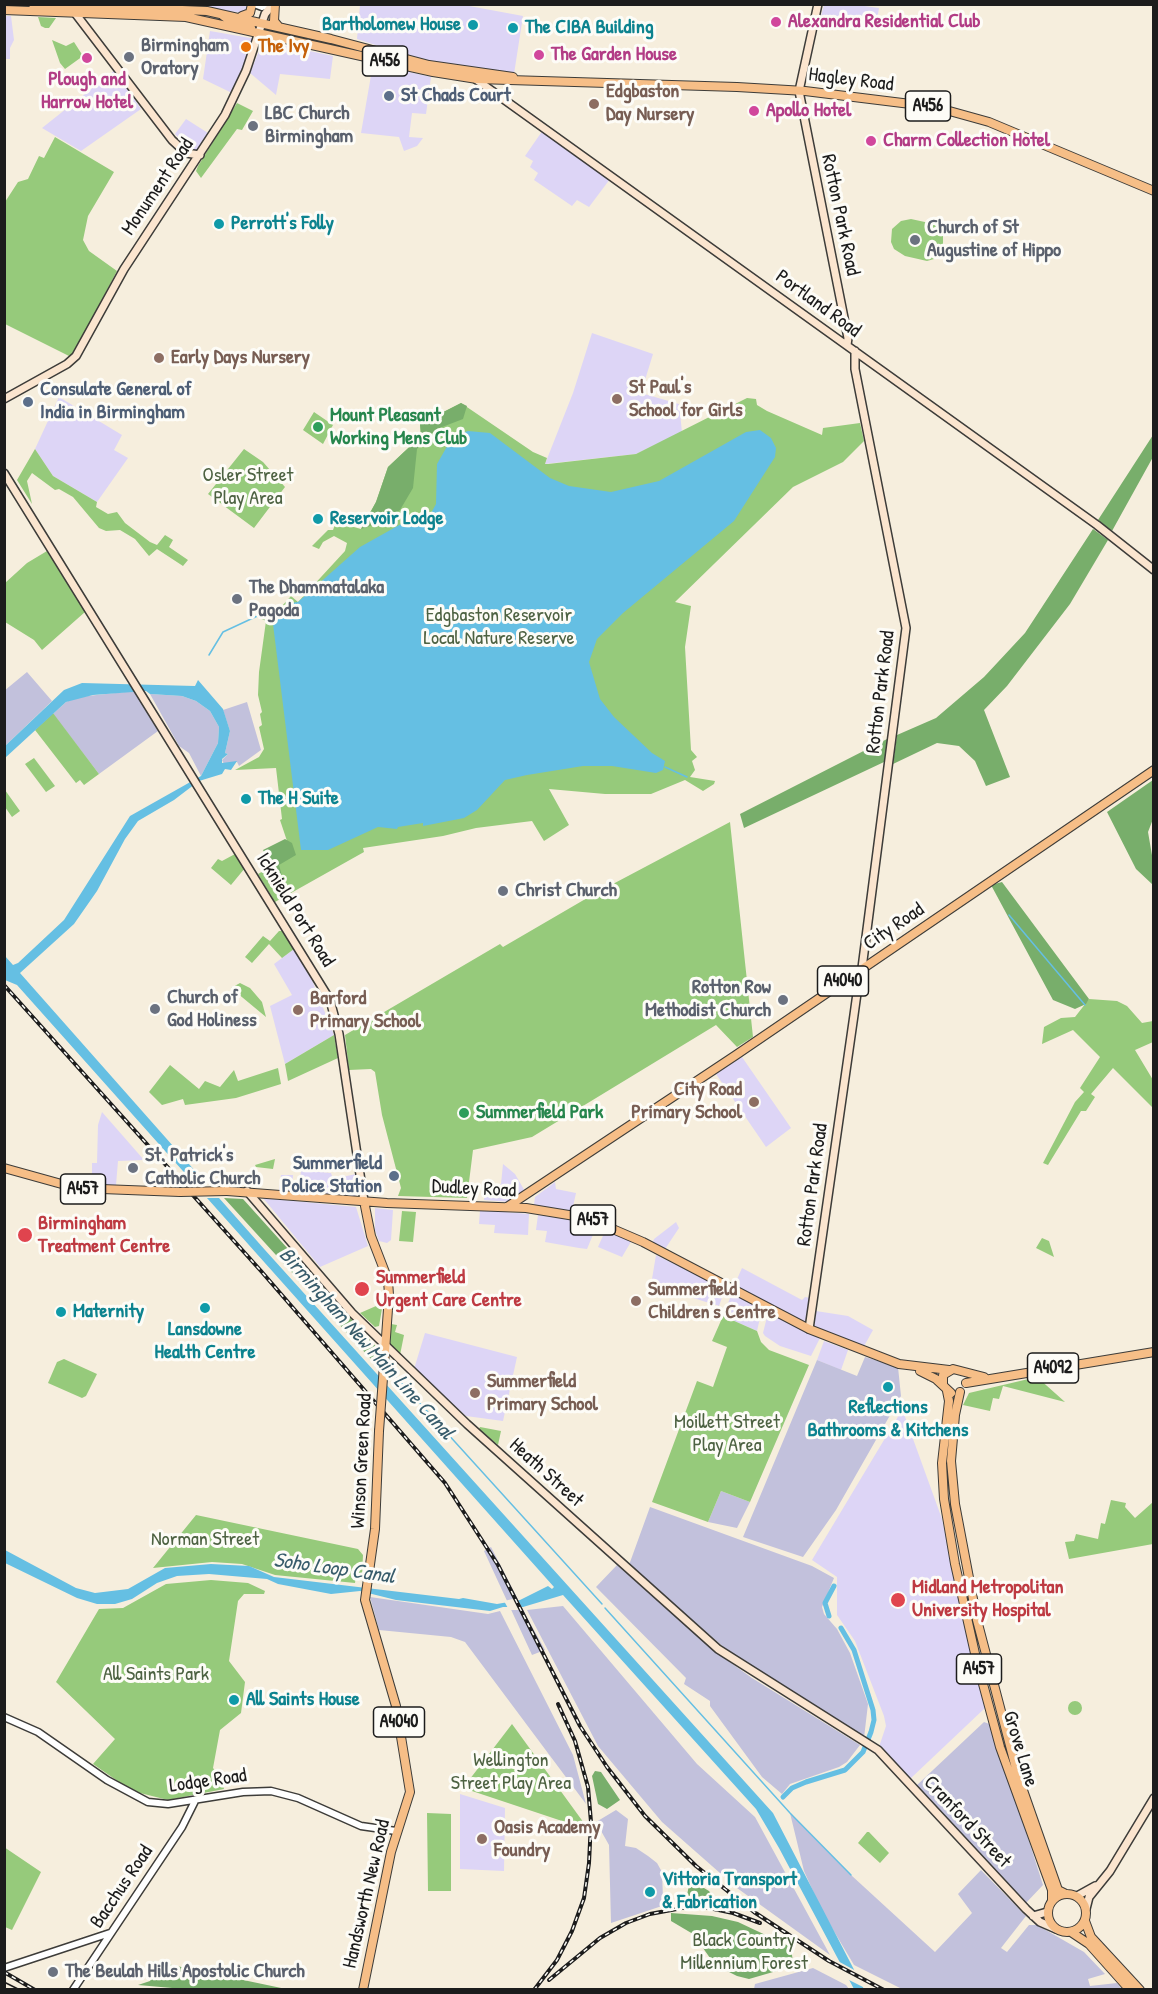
<!DOCTYPE html>
<html>
<head>
<meta charset="utf-8">
<style>
	body { margin:0 }
	#map { position:relative; width:1158px; height:1994px; overflow:hidden; background:#f6eedd; font-family:"Patrick Hand",sans-serif }
	canvas { display:block }
	.frame { position:absolute; inset:0; border:6px solid #1c1c1c; pointer-events:none }
</style>
</head>
<body>
<div id="map">
<canvas width="1158" height="1994"></canvas>
<div class="frame"></div>
</div>
<script>
const ctx = document.querySelector('canvas').getContext('2d');
ctx.lineJoin = 'round';
function paint(path, color) { ctx.fillStyle = color; ctx.fill(path, 'evenodd'); }
const shape = rows => new Path2D(rows.map(r => 'M' + r).join(''));
function stroke(path, color, width, dash) { ctx.strokeStyle = color; ctx.lineWidth = width; ctx.lineCap = dash ? 'butt' : 'round'; ctx.setLineDash(dash || []); ctx.stroke(path); }
function drawText(font, color, halo, rows, align = 'center') {
  ctx.font = font + ' "Patrick Hand",sans-serif'; ctx.lineWidth = 6; ctx.setLineDash([]); ctx.textBaseline = 'middle'; ctx.strokeStyle = halo; ctx.fillStyle = color; for (const [text, x, y, turn = 0] of rows) {
    ctx.save(); ctx.translate(x, y); ctx.rotate((+turn || 0) * Math.PI / 180); ctx.textAlign = isNaN(turn) ? turn : align; if (halo) ctx.strokeText(text, 0, 0); ctx.fillText(text, 0, 0); ctx.restore();
  }
}
const built = shape([
	[166,5,251,5,247,13],
	[360,5,464,5,523,16,514,74,431,63,357,39],
	[824,5,857,5,879,8,876,26,821,16],
	[4,16,11,16,14,40,10,48,10,59,5,59],
	[210,31,256,39,232,93,203,79],
	[263,41,333,56,330,79,280,74,276,95,250,73],
	[373,64,431,77,426,114,412,113,409,137,423,138,417,146,404,151,399,137,361,133],
	[115,70,141,109,81,151,42,128],
	[186,119,208,133,198,151,188,148,175,134],
	[543,130,610,179,589,207,577,200,572,206,534,180,538,173,530,167,533,161,525,156],
	[592,333,653,354,641,393,679,404,682,432,636,454,545,464,573,393],
	[59,397,122,435,114,450,128,458,97,502,53,476,35,449],
	[294,949,312,980,334,1035,285,1064,270,1006,292,995,274,964],
	[742,1057,791,1128,766,1147,716,1074],
	[102,1112,144,1160,118,1161,116,1185,92,1184,92,1163,97,1163,98,1125],
	[503,1164,515,1174,526,1193,511,1202,484,1200,485,1185,501,1184],
	[301,1170,331,1173,333,1179,356,1174,358,1189,355,1196,299,1191],
	[281,1175,293,1175,292,1191,279,1190],
	[555,1182,556,1189,576,1193,572,1211,534,1205,535,1197],
	[263,1198,356,1207,368,1246,320,1267],
	[375,1208,393,1210,391,1240,387,1243,379,1241,375,1230],
	[480,1210,529,1214,528,1235,494,1233,495,1225,479,1224],
	[538,1215,553,1217,597,1225,587,1249,579,1248,545,1242,547,1231,536,1230],
	[676,1222,679,1228,665,1249,653,1242,654,1239],
	[606,1229,632,1240,622,1257,598,1247],
	[656,1255,725,1289,719,1306,651,1285],
	[742,1268,802,1300,805,1297,810,1298,807,1320,802,1322,734,1286],
	[732,1293,762,1309,757,1331,723,1316],
	[816,1311,848,1316,873,1330,863,1348,814,1326],
	[768,1313,820,1338,811,1356,780,1346,765,1336,763,1333],
	[425,1333,517,1357,503,1421,466,1416,414,1369],
	[824,1341,848,1350,841,1370,817,1360],
	[904,1414,942,1519,985,1708,910,1779,879,1747,886,1726,884,1716,855,1641,837,1615,837,1577,812,1560,899,1415],
	[460,1794,505,1808,504,1871,460,1869]
]);
const industrial = shape([
	[27,672,52,701,5,746,4,691],
	[134,691,158,731,99,774,53,714,66,702,78,697],
	[150,694,182,696,196,701,210,711,219,727,218,743,201,776,189,753,179,746],
	[247,702,261,750,239,766,237,762,224,764,222,760,228,754,225,753,230,731,223,710],
	[865,1357,898,1367,901,1396,836,1510,803,1557,743,1537,817,1360,857,1376],
	[721,1491,750,1502,737,1528,708,1522],
	[650,1507,812,1566,834,1578,822,1607,824,1614,837,1629,850,1653,868,1704,864,1738,735,1657,629,1565],
	[491,1547,530,1623,545,1650,532,1655,484,1551],
	[617,1565,713,1650,752,1678,860,1745,847,1762,839,1767,790,1784,782,1794,762,1777,710,1706,710,1701,684,1684,686,1678,596,1587],
	[370,1597,488,1614,500,1611,573,1755,586,1804,465,1642,451,1637,379,1630],
	[563,1606,697,1764,755,1817,830,1955,737,1888,662,1822,598,1746,527,1610],
	[984,1722,992,1725,1043,1885,1025,1904,916,1786],
	[616,1810,628,1819,625,1846,636,1848,648,1856,657,1863,662,1872,663,1899,662,1906,611,1923,609,1845,596,1822],
	[790,1813,851,1875,935,1952,972,1913,958,1894,981,1870,1026,1916,1001,1948,1007,1952,1029,1925,1037,1925,1084,1952,1105,1974,1088,1979,1090,1986,1117,1983,1122,1989,902,1989,854,1965,822,1911,804,1871],
	[813,1968,846,1985,849,1989,754,1989,755,1984]
]);
const green = shape([
	[38,17,56,18,49,28,45,28,41,26],
	[52,40,66,46,74,42,83,56,65,69,60,63],
	[237,103,253,111,242,130,237,129,201,178,196,171,198,166],
	[55,137,114,172,88,216,83,240,89,251,117,271,73,355,69,356,5,324,5,202,18,182,28,179,39,156,44,158],
	[911,219,934,224,943,234,943,251,934,259,927,261,905,256,894,249,891,242,892,229,901,221],
	[747,398,756,399,757,405,767,411,822,435,823,428,860,423,864,441,843,462,793,487,675,602,691,606,685,647,691,750,697,757,692,761,695,770,690,777,715,781,714,784,703,791,685,780,651,794,605,794,549,789,569,825,544,841,532,821,476,828,443,836,363,848,364,852,275,902,258,874,272,866,265,853,288,844,280,820,282,819,276,768,235,770,259,757,264,749,259,727,262,725,260,714,262,712,258,695,259,672,266,621,257,617,267,614,267,605,282,606,291,596,298,602,345,551,347,543,334,536,323,542,319,549,312,546,328,530,333,530,336,522,361,529,376,502,388,467,421,436,420,424,461,403,533,452,547,458,545,464,548,464,636,454],
	[314,412,333,425,323,444,303,430],
	[35,449,53,476,97,502,96,507,108,514,117,512,125,523,150,542,157,545,165,535,173,540,169,547,188,560,183,566,157,549,149,556,135,539,120,530,106,531,99,528,73,497,59,489,55,490,32,473,27,481,32,504,17,480],
	[244,449,263,462,285,487,254,528,208,494],
	[47,551,85,612,42,650,34,640,5,622,5,583,27,563],
	[53,713,99,774,84,785,80,780,76,783,35,730],
	[34,758,55,786,46,792,25,764],
	[5,790,20,811,12,817,5,807],
	[730,822,753,1037,737,1047,716,1025,532,1137,473,1150,467,1198,398,1196,401,1188,382,1115,375,1072,371,1069,349,1070,345,1035,500,944,503,947,594,894],
	[235,854,245,868,231,885,211,868,218,859,222,861],
	[279,931,282,931,294,949,282,958,269,944,252,963,245,957,263,936,270,941],
	[240,983,250,988,262,1002,266,1017,231,988],
	[1089,999,1117,1001,1127,1006,1142,1023,1153,1021,1153,1042,1135,1050,1153,1080,1153,1108,1113,1068,1091,1094,1095,1097,1086,1111,1081,1111,1048,1165,1043,1163,1075,1102,1084,1092,1080,1088,1100,1057,1073,1030,1042,1044,1044,1027,1061,1018,1075,1017],
	[334,1035,338,1058,288,1081,285,1064],
	[170,1065,199,1089,205,1081,220,1087,234,1070,238,1081,278,1068,281,1084,236,1098,185,1105,183,1099,162,1105,149,1092],
	[275,1159,273,1169,256,1167,255,1165],
	[402,1211,416,1212,413,1242,399,1241],
	[1042,1238,1049,1241,1054,1257,1036,1248],
	[383,1303,379,1326,375,1327,360,1313],
	[723,1316,757,1331,761,1342,769,1350,809,1365,750,1502,721,1491,708,1522,652,1502,697,1381,713,1387,727,1347,712,1341],
	[391,1324,397,1325,395,1332,404,1335,400,1355,390,1344],
	[64,1359,97,1374,86,1396,82,1398,48,1383,57,1362],
	[1037,1377,1065,1402,1003,1386,999,1399,993,1398,990,1411,963,1405,969,1393],
	[480,1427,501,1431,498,1445,479,1429],
	[1111,1500,1126,1503,1125,1507,1135,1518,1153,1502,1153,1544,1069,1559,1065,1542,1074,1541,1076,1534,1098,1539,1101,1523,1105,1524],
	[196,1515,358,1549,363,1555,362,1576,356,1575,355,1583,275,1575,242,1564,212,1562,153,1568],
	[211,1580,248,1583,265,1591,264,1594,244,1594,238,1601,229,1661,245,1682,241,1713,220,1730,213,1768,221,1778,224,1789,168,1800,132,1791,93,1764,115,1739,56,1682,99,1609,123,1608,166,1584],
	'1068 1708a7 7 0 1 1 14 0a7 7 0 1 1-14 0Z',
	[512,1724,589,1830,463,1788],
	[427,1813,451,1814,451,1891,428,1891],
	[867,1832,869,1832,889,1853,880,1863,858,1843],
	[4,1847,41,1872,12,1930,5,1927]
]);
const forest = shape([
	[461,403,467,406,463,419,437,429,425,439,417,449,413,488,400,510,379,523,361,529,376,502,388,467,421,436,420,424],
	[1153,435,1153,457,1112,531,1098,520],
	[1093,529,1108,540,1070,604,1007,686,984,710,1010,777,986,786,975,761,959,746,937,743,893,764,897,735,936,718,984,677,1025,633],
	[889,738,884,762,744,828,740,814],
	[1153,780,1153,819,1148,832,1153,861,1153,885,1136,869,1107,812],
	[285,839,292,843,296,855,279,865,282,876,277,878,263,850],
	[1002,882,1089,999,1086,1004,1075,1009,1053,1000,991,885],
	[224,1198,243,1199,380,1351,379,1368],
	[595,1771,601,1772,620,1800,607,1809,598,1804,592,1776],
	[694,1882,709,1891,712,1895,709,1901,696,1901,687,1895,689,1885],
	[671,1913,712,1916,738,1922,791,1947,793,1963,780,1970,749,1979,737,1976,715,1965,693,1934,671,1921],
	[153,1961,286,1989,195,1990,138,1985,150,1981]
]);
const water = shape([
	[760,430,771,438,776,448,775,457,734,521,623,613,597,639,589,662,600,699,614,717,652,753,665,761,663,770,656,773,612,766,583,766,527,775,505,780,477,810,464,818,423,826,423,823,398,827,397,829,378,827,328,850,301,850,271,608,283,611,291,603,298,602,360,547,410,519,415,524,430,515,436,504,437,464,453,436,468,431,490,433,550,478,569,486,611,492,659,481,746,432],
	[198,680,223,709,230,731,225,753,228,754,222,759,222,763,237,761,231,770,225,769,222,774,199,781,174,800,138,821,125,839,97,891,74,924,20,973,265,1250,773,1813,864,1989,854,1989,779,1848,756,1809,563,1595,523,1607,503,1607,490,1611,396,1600,360,1591,331,1594,278,1584,267,1579,209,1574,177,1576,157,1583,132,1599,115,1604,97,1604,77,1598,5,1563,5,1550,76,1588,95,1593,128,1589,165,1568,211,1564,249,1566,274,1577,459,1599,463,1598,497,1604,520,1600,548,1586,552,1589,554,1587,17,985,5,980,5,956,13,965,18,963,64,920,130,816,201,776,218,743,219,727,210,711,196,701,182,696,150,694,146,691,93,695,66,702,5,758,5,746,64,690,82,683,195,686]
]);
const pier = shape([
	[209,1183,222,1198,204,1198,191,1184],
	[517,1598,523,1610,509,1610,504,1601],
	[836,1960,856,1971,867,1989,845,1978]
]);
const stream = shape([
	[209,655,223,632,266,612],
	[665,767,687,777],
	[1009,915,1085,1005],
	[397,1378,602,1604],
	[605,1608,790,1813,851,1875]
]);
const canal = shape([
	[829,1616,825,1603,834,1586],
	[783,1797,792,1788,806,1782,845,1770,863,1752,871,1732,874,1720,873,1710,854,1650,841,1628]
]);
const tertiary = shape([
	[254,4,262,7,270,4],
	[4,1717,38,1732,107,1780,148,1802,168,1804,243,1792,271,1791,298,1798,361,1826,396,1831],
	[4,1968,110,1933],
	[73,1990,182,1827,195,1801]
]);
const secondary = shape([
	[818,4,799,91,848,338,847,345],
	[75,13,172,140,186,153,200,155],
	[474,78,1097,525,1154,570],
	[855,351,855,369,906,628,862,968],
	[4,399,67,364,76,356,124,269,225,115,246,71,265,14,273,4],
	[4,473,330,1000,339,1034,364,1201],
	[247,1191,352,1313,467,1424,718,1649,878,1750,1026,1909,1040,1922,1056,1929],
	[809,1329,854,1015,858,986,854,974],
	[1077,1896,1095,1886],
	[1086,1909,1089,1897,1110,1871,1154,1798],
	[1033,1916,1047,1912]
]);
const primary = shape([
	[4,1168,76,1188,180,1192],
	[227,1191,387,1203,526,1208,587,1218,643,1242,809,1329,899,1364,949,1370],
	[364,1201,371,1236,388,1280,389,1295,384,1365],
	[507,1207,736,1055,1154,770],
	[920,1371,936,1379,951,1393],
	[966,1383,1154,1352],
	[943,1385,943,1375,953,1369,984,1377],
	[947,1391,949,1401,942,1463,944,1499,955,1564,976,1658,1000,1747,1052,1890,1052,1900],
	[960,1392,955,1415,951,1461,955,1504,977,1620,1018,1776,1058,1890,1066,1894],
	'1048 1913a19 19 0 1 1 38 0a19 19 0 1 1-38 0Z',
	[1085,1921,1091,1937,1140,1990],
	[1071,1932,1089,1944,1130,1990],
	[363,1990,391,1852,410,1792,396,1706,365,1600,375,1529,379,1431]
]);
const trunk = shape([
	[33,4,207,11,331,39,429,65,513,77],
	[275,4,274,21,279,27],
	[4,10,186,17,433,72,477,79,737,87,805,91,935,107,989,122,1154,191],
	[222,15,229,20,251,28],
	[242,16,250,13,252,4]
]);
const tram = shape([
	[4,1982,20,1990]
]);
const rail = shape([
	[4,985,261,1271,445,1483,498,1565,580,1726,607,1767,645,1816,696,1866,754,1912,829,1961,884,1990],
	[4,1972,35,1990],
	[549,1980,600,1938,626,1923,650,1914,682,1908,709,1908,733,1913,760,1923],
	[534,1990,557,1960,572,1931,584,1898,589,1863,591,1822,588,1787,575,1741,558,1704]
]);
const primaryBridge = shape([
	[180,1192,227,1191],
	[379,1431,384,1365]
]);
const markers = [
	[776,22,6,"#d1479c"],
	[473,25,6,"#0f9aa8"],
	[513,28,6,"#0f9aa8"],
	[246,47,6,"#e8710a"],
	[539,55,6,"#d1479c"],
	[129,57,6,"#6b7280"],
	[87,58,6,"#d1479c"],
	[389,96,6,"#5c6f8a"],
	[594,104,6,"#8d6e63"],
	[754,111,6,"#d1479c"],
	[253,126,6,"#6b7280"],
	[871,141,6,"#d1479c"],
	[219,224,6,"#0f9aa8"],
	[915,240,6,"#6b7280"],
	[159,358,6,"#8d6e63"],
	[617,399,6,"#8d6e63"],
	[28,402,6,"#5c6f8a"],
	[318,427,6,"#2e9e5b"],
	[318,519,6,"#0f9aa8"],
	[237,599,6,"#6b7280"],
	[246,799,6,"#0f9aa8"],
	[503,891,6,"#6b7280"],
	[783,1000,6,"#6b7280"],
	[155,1009,6,"#6b7280"],
	[298,1010,6,"#8d6e63"],
	[754,1102,6,"#8d6e63"],
	[464,1113,6,"#2e9e5b"],
	[133,1168,6,"#6b7280"],
	[394,1176,6,"#5c6f8a"],
	[25,1235,8,"#e0444e"],
	[362,1289,8,"#e0444e"],
	[636,1301,6,"#8d6e63"],
	[205,1308,6,"#0f9aa8"],
	[61,1312,6,"#0f9aa8"],
	[888,1387,6,"#0f9aa8"],
	[475,1393,6,"#8d6e63"],
	[898,1600,8,"#e0444e"],
	[234,1700,6,"#0f9aa8"],
	[482,1839,6,"#8d6e63"],
	[650,1892,6,"#0f9aa8"],
	[53,1972,6,"#6b7280"]
];
const shields = [
	[385,61,45],
	[928,106,45],
	[843,981,51],
	[83,1189,45],
	[593,1220,45],
	[1053,1368,51],
	[979,1669,45],
	[399,1722,51]
];
const shieldNames = [
	["A456",385,61],
	["A456",928,106],
	["A4040",843,981],
	["A457",83,1189],
	["A457",593,1220],
	["A4092",1053,1368],
	["A457",979,1669],
	["A4040",399,1722]
];
const hotelNames = [
	["Alexandra Residential Club",788,22],
	["The Garden House",551,55],
	["Plough and",87,80,"center"],
	["Harrow Hotel",87,103,"center"],
	["Apollo Hotel",766,111],
	["Charm Collection Hotel",883,141]
];
const cultureNames = [
	["Bartholomew House",461,25,"right"],
	["The CIBA Building",525,28],
	["Perrott's Folly",231,224],
	["Reservoir Lodge",330,519],
	["The H Suite",258,799],
	["Maternity",73,1312],
	["Lansdowne",205,1330,"center"],
	["Health Centre",205,1353,"center"],
	["Reflections",888,1408,"center"],
	["Bathrooms & Kitchens",888,1431,"center"],
	["All Saints House",246,1700],
	["Vittoria Transport",662,1880],
	["& Fabrication",662,1903]
];
const worshipNames = [
	["Birmingham",141,46],
	["Oratory",141,69],
	["LBC Church",265,114],
	["Birmingham",265,137],
	["Church of St",927,228],
	["Augustine of Hippo",927,251],
	["The Dhammatalaka",249,588],
	["Pagoda",249,611],
	["Christ Church",515,891],
	["Rotton Row",771,988,"right"],
	["Methodist Church",771,1011,"right"],
	["Church of",167,998],
	["God Holiness",167,1021],
	["St. Patrick's",145,1156],
	["Catholic Church",145,1179],
	["The Beulah Hills Apostolic Church",65,1972]
];
const foodNames = [
	["The Ivy",258,47]
];
const streetNames = [
	["Hagley Road",851,80,7],
	["Monument Road",158,187,-56],
	["Rotton Park Road",840,215,78],
	["Portland Road",818,304,36],
	["Rotton Park Road",881,692,-83],
	["Icknield Port Road",295,910,58],
	["City Road",894,927,-34],
	["Rotton Park Road",813,1185,-82],
	["Dudley Road",474,1189,3],
	["Winson Green Road",362,1461,-87],
	["Heath Street",546,1473,42],
	["Grove Lane",1020,1749,73],
	["Lodge Road",208,1781,-8],
	["Cranford Street",967,1822,47],
	["Bacchus Road",122,1887,-56],
	["Handsworth New Road",367,1894,-77]
];
const educationNames = [
	["Edgbaston",606,92],
	["Day Nursery",606,115],
	["Early Days Nursery",171,358],
	["St Paul's",629,388],
	["School for Girls",629,411],
	["Barford",310,999],
	["Primary School",310,1022],
	["City Road",742,1090,"right"],
	["Primary School",742,1113,"right"],
	["Summerfield",648,1290],
	["Children's Centre",648,1313],
	["Summerfield",487,1382],
	["Primary School",487,1405],
	["Oasis Academy",494,1828],
	["Foundry",494,1851]
];
const serviceNames = [
	["St Chads Court",401,96],
	["Consulate General of",40,390],
	["India in Birmingham",40,413],
	["Summerfield",382,1164,"right"],
	["Police Station",382,1187,"right"]
];
const leisureNames = [
	["Mount Pleasant",330,416],
	["Working Mens Club",330,439],
	["Summerfield Park",476,1113]
];
const parkNames = [
	["Osler Street",248,476],
	["Play Area",248,499],
	["Edgbaston Reservoir",499,616],
	["Local Nature Reserve",499,639],
	["Moillett Street",727,1423],
	["Play Area",727,1446],
	["Norman Street",205,1540],
	["All Saints Park",156,1675],
	["Wellington",511,1761],
	["Street Play Area",511,1784],
	["Black Country",744,1941],
	["Millennium Forest",744,1964]
];
const healthNames = [
	["Birmingham",38,1224],
	["Treatment Centre",38,1247],
	["Summerfield",376,1278],
	["Urgent Care Centre",376,1301],
	["Midland Metropolitan",912,1588],
	["University Hospital",912,1611]
];
const waterNames = [
	["Birmingham New Main Line Canal",366,1344,48],
	["Soho Loop Canal",334,1569,8]
];
paint(built, '#ddd5f6');
paint(industrial, '#c2c1dc');
paint(green, '#96ca7b');
paint(forest, '#78ae6b');
paint(water, '#65bfe3');
paint(pier, '#f6eedd');
stroke(stream, '#65bfe3', 1.5);
stroke(canal, '#65bfe3', 5);
stroke(tertiary, '#3d3c39', 9);
stroke(secondary, '#3d3c39', 10);
stroke(primary, '#3d3c39', 10);
stroke(trunk, '#3d3c39', 10);
stroke(tertiary, '#fff', 6);
stroke(secondary, '#fbe5cf', 7);
stroke(primary, '#f6be87', 8);
stroke(trunk, '#f6be87', 8);
stroke(tram, '#1c1c1c', 1.5);
stroke(rail, '#1c1c1c', 4);
stroke(rail, '#fdfcf7', 1.5, [4.5]);
stroke(primaryBridge, '#3d3c39', 10, []);
stroke(primaryBridge, '#f6be87', 8);
for (const [x, y, r, color] of markers) { const dot = new Path2D(); dot.arc(x, y, r, 0, 2 * Math.PI); ctx.fillStyle = color; ctx.fill(dot); stroke(dot, '#fdfcf7', 2); }
for (const [x, y, w] of shields) { const box = new Path2D(); box.roundRect(x - w / 2, y - 15, w, 30, 4.5); ctx.fillStyle = '#fdfcf7'; ctx.fill(box); stroke(box, '#1c1c1c', 1.5); }
drawText('bold 18px', '#1c1c1c', null, shieldNames);
drawText('bold 20px', '#b23c85', '#fdfcf7', hotelNames, 'left');
drawText('bold 20px', '#0d838f', '#fdfcf7', cultureNames, 'left');
drawText('bold 20px', '#5b616d', '#fdfcf7', worshipNames, 'left');
drawText('bold 20px', '#c56008', '#fdfcf7', foodNames, 'left');
drawText('20px', '#1c1c1c', '#fdfcf7', streetNames);
drawText('bold 20px', '#785e54', '#fdfcf7', educationNames, 'left');
drawText('bold 20px', '#4e5e75', '#fdfcf7', serviceNames, 'left');
drawText('bold 20px', '#27864d', '#fdfcf7', leisureNames, 'left');
drawText('20px', '#4d6242', '#fdfcf7', parkNames);
drawText('bold 20px', '#be3a42', '#fdfcf7', healthNames, 'left');
drawText('italic 21px', '#395d6c', '#fdfcf7', waterNames);
</script>
</body>
</html>
